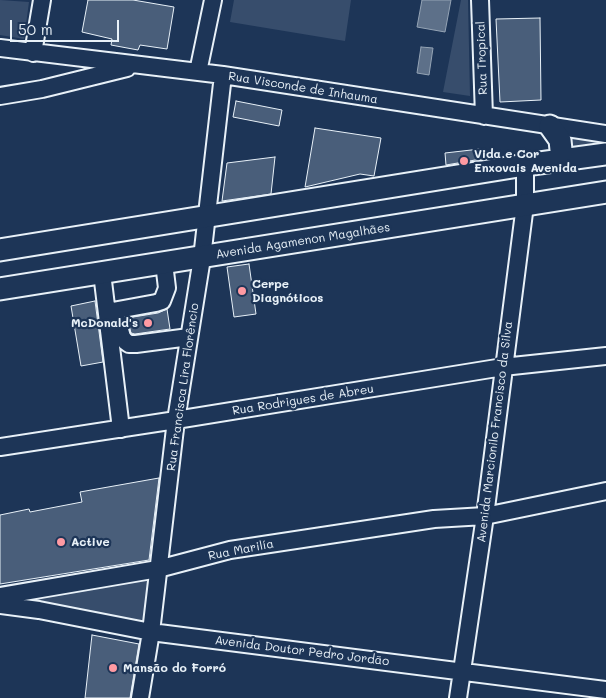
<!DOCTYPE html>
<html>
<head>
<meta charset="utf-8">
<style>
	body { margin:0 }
	#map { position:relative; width:606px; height:698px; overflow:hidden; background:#1d3557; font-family:Mali,sans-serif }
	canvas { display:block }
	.scale { position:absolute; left:10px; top:20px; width:109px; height:22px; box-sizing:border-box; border:2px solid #e8f1f8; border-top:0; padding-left:6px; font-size:15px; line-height:18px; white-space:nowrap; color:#e8f1f8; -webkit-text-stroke:4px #1d3557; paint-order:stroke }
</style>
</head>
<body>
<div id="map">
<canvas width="606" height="698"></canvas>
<div class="scale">50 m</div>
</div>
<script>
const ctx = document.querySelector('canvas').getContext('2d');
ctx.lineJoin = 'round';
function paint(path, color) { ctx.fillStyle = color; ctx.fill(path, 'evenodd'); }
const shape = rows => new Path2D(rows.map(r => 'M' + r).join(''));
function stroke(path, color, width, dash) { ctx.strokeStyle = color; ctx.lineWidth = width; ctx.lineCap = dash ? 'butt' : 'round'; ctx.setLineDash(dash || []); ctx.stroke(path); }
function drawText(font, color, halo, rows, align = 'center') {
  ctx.font = font + ' Mali,sans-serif'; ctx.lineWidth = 4.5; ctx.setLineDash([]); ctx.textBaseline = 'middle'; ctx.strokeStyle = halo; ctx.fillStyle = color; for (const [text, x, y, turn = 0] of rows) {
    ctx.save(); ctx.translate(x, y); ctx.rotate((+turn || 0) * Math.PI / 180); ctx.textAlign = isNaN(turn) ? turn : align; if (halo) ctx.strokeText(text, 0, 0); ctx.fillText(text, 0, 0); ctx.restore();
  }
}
const green = shape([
	[0,0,29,2,24,39,0,35],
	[234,0,351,0,345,41,230,22],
	[461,0,468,0,470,96,443,92],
	[566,137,606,141,606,146,567,152],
	[157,571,148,629,8,600]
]);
const water = shape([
	[422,0,451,0,445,32,417,27,422,0],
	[421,47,433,48,429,75,417,73,421,47]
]);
const building = shape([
	[88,0,133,0,174,7,167,49,140,45,138,50,111,45,112,39,82,32,88,0],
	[540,18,541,100,500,102,496,19,540,18],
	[236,101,282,110,279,126,233,117,236,101],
	[315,128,381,138,374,176,360,174,305,187,315,128],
	[480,149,481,159,446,165,445,153,480,149],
	[275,157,271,194,222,201,227,163,275,157],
	[249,264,256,314,234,317,227,267,249,264],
	[95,301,103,362,81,366,71,306,95,301],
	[167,309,170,329,135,334,131,333,127,318,158,313,167,309],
	[159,478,149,560,0,584,0,515,29,509,30,512,82,502,80,492,159,478],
	[92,635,139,644,130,698,85,698,92,635]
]);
const minor = shape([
	[480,0,484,116],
	[0,48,223,75,606,134],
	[33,53,42,0],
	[198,72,213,0],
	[0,96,42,89,127,68],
	[102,273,121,429],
	[107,312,156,303,162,301,167,288,164,263],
	[116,315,122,337,125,341,129,344,136,344,189,337],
	[0,447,176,420,503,367,606,356],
	[0,596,158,569,230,550,434,519,485,516,606,491],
	[0,605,39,610,151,632,606,690],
	[140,698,151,632,176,420,202,258,223,75],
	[458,698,485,516,525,205,525,165]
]);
const major = shape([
	[550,126,560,140,562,160],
	[0,250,525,165,606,154],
	[0,289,606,192]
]);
const markers = [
	[464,161,5,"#ff9aa2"],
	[242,291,5,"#ff9aa2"],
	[148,323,5,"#ff9aa2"],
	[61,542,5,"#ff9aa2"],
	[113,668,5,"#ff9aa2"]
];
const streetNames = [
	["Rua Tropical",482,58,-92],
	["Rua Visconde de Inhauma",303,88,9],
	["Avenida Agamenon Magalhães",303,241,-9],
	["Rua Francisca Lira Florêncio",183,387,-82],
	["Rua Rodrigues de Abreu",303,400,-9],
	["Avenida Marcionilo Francisco da Silva",495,432,-83],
	["Rua Marilía",241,550,-11],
	["Avenida Doutor Pedro Jordão",302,651,7]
];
const poiNames = [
	["Vida e Cor",474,154],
	["Enxovais Avenida",474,168],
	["Cerpe",252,284],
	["Diagnóticos",252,298],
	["McDonald's",138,323,"right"],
	["Active",71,542],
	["Mansão do Forró",123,668]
];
paint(green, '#374d6c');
paint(water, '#5d7089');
stroke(water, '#95a4b5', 1);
paint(building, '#495e7a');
stroke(building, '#e8f1f8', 1);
stroke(minor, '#e8f1f8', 20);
stroke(major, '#e8f1f8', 25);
stroke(minor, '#1d3557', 16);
stroke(major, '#1d3557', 21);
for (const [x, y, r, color] of markers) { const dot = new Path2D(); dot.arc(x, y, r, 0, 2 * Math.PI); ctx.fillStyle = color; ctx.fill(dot); stroke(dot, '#1d3557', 2); }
drawText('12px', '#e8f1f8', '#1d3557', streetNames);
drawText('bold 12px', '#e8f1f8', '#1d3557', poiNames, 'left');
</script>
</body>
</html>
